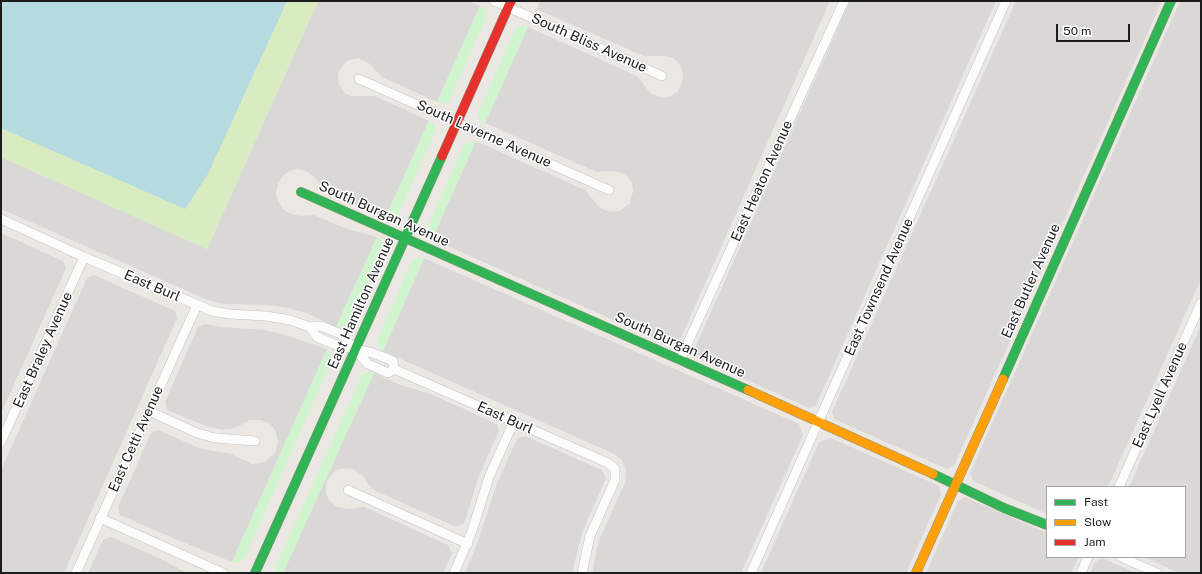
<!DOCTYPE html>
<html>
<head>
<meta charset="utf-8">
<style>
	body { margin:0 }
	#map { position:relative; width:1202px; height:574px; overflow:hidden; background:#ebe8e4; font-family:"Public Sans",sans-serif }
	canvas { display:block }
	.frame { position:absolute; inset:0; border:2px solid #1c1c1c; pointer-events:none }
	.legend { position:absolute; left:1046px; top:486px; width:140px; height:72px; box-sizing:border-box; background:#fff; border:1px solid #a4a4a4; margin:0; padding:5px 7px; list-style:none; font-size:12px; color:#1c1c1c }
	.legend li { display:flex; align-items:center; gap:8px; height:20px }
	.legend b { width:20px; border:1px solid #a4a4a4 }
	.scale { position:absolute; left:1056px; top:24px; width:74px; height:18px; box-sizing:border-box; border:2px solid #1c1c1c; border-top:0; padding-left:5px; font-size:12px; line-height:14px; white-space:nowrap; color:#1c1c1c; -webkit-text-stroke:3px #fff; paint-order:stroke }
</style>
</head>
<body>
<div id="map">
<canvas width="1202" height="574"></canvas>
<div class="frame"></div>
<ul class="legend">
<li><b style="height:5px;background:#30b455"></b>Fast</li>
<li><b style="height:5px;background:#ff9f0a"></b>Slow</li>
<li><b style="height:5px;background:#e5322d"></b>Jam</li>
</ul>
<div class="scale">50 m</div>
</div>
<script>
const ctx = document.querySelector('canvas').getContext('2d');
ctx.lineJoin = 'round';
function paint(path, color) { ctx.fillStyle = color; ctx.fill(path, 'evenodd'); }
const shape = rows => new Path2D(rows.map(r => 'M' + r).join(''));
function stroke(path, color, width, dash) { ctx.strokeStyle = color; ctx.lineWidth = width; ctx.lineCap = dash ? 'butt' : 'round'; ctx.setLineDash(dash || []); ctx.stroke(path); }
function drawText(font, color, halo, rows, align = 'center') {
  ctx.font = font + ' "Public Sans",sans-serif'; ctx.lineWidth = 3; ctx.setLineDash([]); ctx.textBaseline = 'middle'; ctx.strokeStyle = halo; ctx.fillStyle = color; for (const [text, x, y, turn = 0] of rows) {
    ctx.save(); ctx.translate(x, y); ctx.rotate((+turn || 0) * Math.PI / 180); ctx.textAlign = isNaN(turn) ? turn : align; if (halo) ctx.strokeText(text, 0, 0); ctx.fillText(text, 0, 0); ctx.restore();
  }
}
const residential = shape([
	[318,1,468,1,480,6,437,102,384,78,376,71,370,64,359,58,352,59,347,61,339,71,338,78,339,84,345,93,351,96,375,96,429,121,385,218,328,193,322,189,319,182,312,175,306,171,298,169,289,171,283,176,278,184,276,193,278,201,284,210,289,213,300,216,314,215,347,229,377,237,336,327,306,313,282,307,266,305,224,304,210,301,1,209,1,157,207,249],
	[540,1,830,1,681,338,667,344,432,239,476,141,585,190,600,208,607,211,614,212,621,210,630,203,633,191,632,183,628,177,622,173,615,171,597,172,592,170,485,123,528,27,635,75,639,78,650,93,657,96,664,97,671,96,677,92,682,83,683,76,682,69,678,62,673,58,665,56,644,56,536,9],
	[850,1,996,1,816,405,809,408,695,357,693,352],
	[1016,1,1162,1,954,466,947,469,834,419,832,412],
	[1180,1,1201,1,1201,279,1108,487,1047,487,1047,514,973,481,970,473],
	[1,233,63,261,66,268,1,414],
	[424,258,799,424,803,435,741,573,592,573,599,540,625,483,626,470,622,460,614,454,383,351],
	[94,275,175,311,177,318,64,573,1,573,1,470,87,278],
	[205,324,220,327,266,330,282,334,327,349,232,562,175,539,120,515,118,507,151,433,158,430,199,448,231,454,252,464,261,463,266,461,273,455,276,451,278,441,276,432,270,424,261,420,250,420,233,429,221,430,206,426,167,410,165,402,198,327],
	[1201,325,1201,573,1179,573,1144,557,1185,557,1185,487,1129,487],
	[374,373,398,384,433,395,497,424,499,431,479,476,464,524,456,527,376,491,368,484,363,476,353,469,348,468,336,470,327,480,326,487,326,494,329,500,337,507,349,509,364,507,448,545,452,553,443,573,283,573],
	[525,436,602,470,606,478,582,533,572,573,465,573,477,544,497,483,517,439],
	[831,438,939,486,941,494,906,573,761,573,819,442],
	[965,497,1047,533,1047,557,1078,557,1071,573,926,573,958,501],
	[111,537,161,559,187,573,88,573,103,540],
	[1102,558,1136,573,1090,573,1095,562]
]);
const grass = shape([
	[1,1,318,1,207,249,1,157]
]);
const park = shape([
	[480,6,485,10,487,16,449,101,444,104,437,102],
	[521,26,528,27,485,123,481,121,478,116,479,111,515,30,517,27],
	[429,121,434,124,436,130,398,215,393,218,385,218],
	[472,141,476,141,432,239,428,235,427,228,464,145],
	[377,237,381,241,383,247,350,323,343,327,336,327],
	[420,257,424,258,383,351,377,344,378,338,411,263,415,259],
	[327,349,331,353,332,360,245,557,239,562,232,562],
	[367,372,374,373,283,573,273,573,360,379,362,375]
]);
const water = shape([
	[1,1,287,1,208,174,185,209,1,128]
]);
const street = shape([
	[494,1,662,76],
	[359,79,609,190],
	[1,219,84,257,212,311,230,314,266,316,290,320,310,327,321,326,341,334,368,364,388,373,394,369],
	[310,327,317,337,336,345,373,353,393,361,394,369],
	[680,360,844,1],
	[394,369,608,463,615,469,615,480,590,536,582,573],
	[149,411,197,433,215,438,255,441],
	[1,442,84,257],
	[1119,487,1201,303],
	[348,490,468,544],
	[100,518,223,573],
	[1121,557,1157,573],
	[76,573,197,305],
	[454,573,472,531,489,477,514,421],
	[751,573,1006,1],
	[1081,573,1088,557]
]);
const fast = shape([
	[301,192,748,390],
	[1003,379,1171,1],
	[933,474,1004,508,1047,525],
	[255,573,442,156]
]);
const slow = shape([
	[748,390,933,474],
	[916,573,1003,379]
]);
const jam = shape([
	[442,156,511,1]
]);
const streetNames = [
	["South Bliss Avenue",589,43,24],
	["South Laverne Avenue",484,134,24],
	["East Heaton Avenue",762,181,-66],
	["South Burgan Avenue",384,214,24],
	["East Butler Avenue",1031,281,-66],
	["East Burl",152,286,23],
	["East Townsend Avenue",879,287,-66],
	["East Hamilton Avenue",361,303,-66],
	["South Burgan Avenue",680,345,24],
	["East Braley Avenue",43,350,-66],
	["East Lyell Avenue",1160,395,-66],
	["East Burl",505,418,24],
	["East Cetti Avenue",136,439,-66]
];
paint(residential, '#dad8d6');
paint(grass, '#d9ebc0');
paint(park, '#d0f4ce');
paint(water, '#b5dae0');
stroke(street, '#c3c2c0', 10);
stroke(fast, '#95947c', 10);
stroke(slow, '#95947c', 10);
stroke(jam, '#95947c', 10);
stroke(street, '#fcfcfb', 9);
stroke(fast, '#30b455', 9);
stroke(slow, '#ff9f0a', 9);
stroke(jam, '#e5322d', 9);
drawText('14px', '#1c1c1c', '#fff', streetNames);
</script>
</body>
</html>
